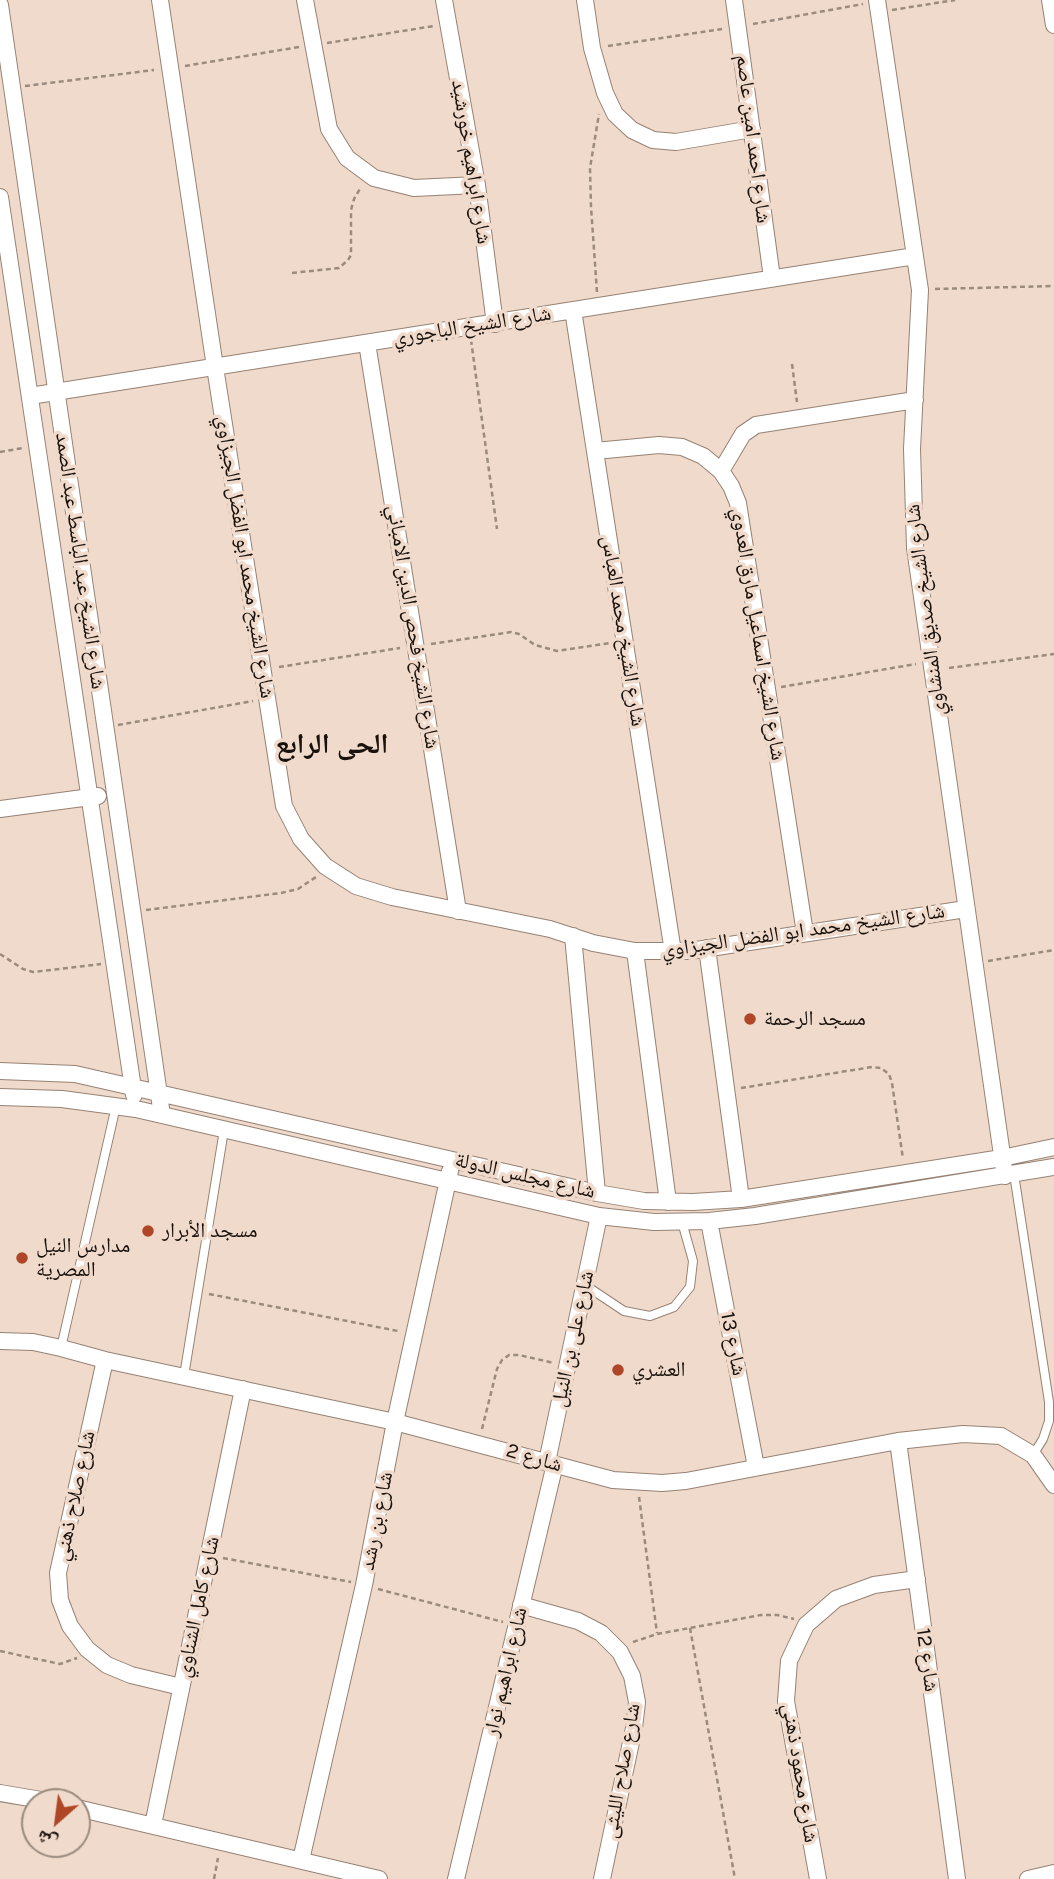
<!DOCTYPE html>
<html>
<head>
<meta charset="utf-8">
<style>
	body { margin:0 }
	#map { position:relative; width:1054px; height:1879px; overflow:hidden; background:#f0dacb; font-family:Karla,"Noto Naskh Arabic",sans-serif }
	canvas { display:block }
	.north { position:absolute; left:21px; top:1788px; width:70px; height:70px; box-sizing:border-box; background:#f0dacb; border:2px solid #9a8a7f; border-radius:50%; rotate:208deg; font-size:19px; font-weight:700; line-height:28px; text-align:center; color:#18110c }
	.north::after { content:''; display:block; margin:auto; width:24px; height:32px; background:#af4627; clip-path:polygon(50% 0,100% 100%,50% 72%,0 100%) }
</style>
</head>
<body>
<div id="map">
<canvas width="1054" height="1879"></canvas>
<div class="north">ش</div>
</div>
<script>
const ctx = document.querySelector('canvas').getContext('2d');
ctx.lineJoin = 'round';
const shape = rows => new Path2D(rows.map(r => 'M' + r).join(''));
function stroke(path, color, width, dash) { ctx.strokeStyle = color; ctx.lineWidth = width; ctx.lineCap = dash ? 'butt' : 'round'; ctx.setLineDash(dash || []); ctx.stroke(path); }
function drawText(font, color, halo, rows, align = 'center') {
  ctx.font = font + ' Karla,"Noto Naskh Arabic",sans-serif'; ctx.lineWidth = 7; ctx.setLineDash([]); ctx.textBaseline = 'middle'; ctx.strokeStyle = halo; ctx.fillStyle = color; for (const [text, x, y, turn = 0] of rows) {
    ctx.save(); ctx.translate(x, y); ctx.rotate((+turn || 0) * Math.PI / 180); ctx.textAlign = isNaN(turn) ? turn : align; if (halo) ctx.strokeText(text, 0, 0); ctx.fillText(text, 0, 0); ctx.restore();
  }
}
const path = shape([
	[892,10,955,0],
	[753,24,863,4],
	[327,43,434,26],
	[608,46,722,29],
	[185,66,299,47],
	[25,86,154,70],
	[292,273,339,268,348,260,351,255,351,210,354,199,361,187],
	[935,289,1054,286],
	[597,292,591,207,590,168,599,114],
	[471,340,497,529],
	[792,364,797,402],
	[0,452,23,448],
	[431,644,511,632,519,634,535,645,557,651,611,643],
	[279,667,400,648],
	[949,668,1054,654],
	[781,687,916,664],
	[118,725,253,701],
	[146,910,281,893,298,889,316,877],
	[0,954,23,969,33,972,101,964],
	[988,961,1054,950],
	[741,1088,872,1067,881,1068,889,1074,892,1083,903,1159],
	[209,1294,398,1331],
	[482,1429,497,1369,502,1360,509,1355,519,1355,554,1363],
	[639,1497,657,1633],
	[223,1558,351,1582],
	[378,1589,503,1622],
	[690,1628,735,1879],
	[633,1642,657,1634,761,1615,777,1615,794,1619],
	[0,1651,60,1664,77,1658],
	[214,1879,218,1858]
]);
const service = shape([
	[1014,1174,1049,1402,1049,1421,1043,1439,1033,1455],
	[585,1285,624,1311,650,1316,674,1307,690,1287,693,1261,682,1222],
	[61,1348,116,1106],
	[184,1376,224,1130]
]);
const minor = shape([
	[160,0,215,367,284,806,301,839,325,866,356,886,392,897,550,929,593,943,635,951,690,951,966,909],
	[305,0,329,129,347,158,374,178,414,188,477,185],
	[444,0,477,185,495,324],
	[585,0,592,48,605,93,615,114,632,130,653,140,676,142,752,129],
	[734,0,772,278],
	[877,0,920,290,912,449,915,548,1005,1176],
	[1050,0,1054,25],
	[0,5,162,1115],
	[0,197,134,1095],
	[573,310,673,952],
	[367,343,458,911],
	[30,396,915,256],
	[595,451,659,445,682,447,703,456,721,471,731,486,738,503,805,933],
	[721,471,743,434,756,425,915,400],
	[0,809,98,796],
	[573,936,597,1193],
	[707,948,741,1199],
	[635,951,668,1202],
	[0,1071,75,1074,597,1193,644,1201,693,1202,741,1199,1002,1158,1054,1147],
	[0,1097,62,1099,136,1109,599,1216,654,1222,709,1221,755,1216,1054,1167],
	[709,1221,756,1467],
	[0,1341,33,1342,61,1348,105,1360,395,1422,613,1480,662,1483,686,1481,898,1441,963,1434,1001,1436,1033,1455,1054,1485],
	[105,1360,58,1573,60,1600,70,1626,87,1649,107,1665,131,1675,181,1687],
	[898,1441,957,1879],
	[547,1462,599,1216],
	[521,1605,578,1621,601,1633,620,1652,632,1676,637,1702,634,1728,602,1879],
	[0,1793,53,1802],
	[77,1808,379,1879],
	[153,1825,243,1389],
	[301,1860,364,1585,395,1422,450,1171],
	[456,1879,555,1464],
	[818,1879,786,1701,789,1661,806,1625,836,1599,874,1585,917,1579],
	[1028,1879,1054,1873]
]);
const markers = [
	[750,1019,7,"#af4627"],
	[148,1231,7,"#af4627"],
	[22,1258,7,"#af4627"],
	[618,1370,7,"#af4627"]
];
const streetNames = [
	["شارع احمد امين عاصم",753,139,83],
	["شارع ابراهيم خورشيد",471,162,81],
	["شارع الشيخ الباجوري",472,326,-9],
	["شارع الشيخ محمد ابو الفضل الجيزاوي",245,557,81],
	["شارع الشيخ عبد الباسط عبد الصمد",80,561,82],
	["شارع الشيخ صديق المنشاوي",926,610,-97],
	["شارع الشيخ فحص الدين الامباني",413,627,81],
	["شارع الشيخ محمد العباس",623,631,81],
	["شارع الشيخ اسماعيل مارق العدوي",758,634,81],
	["شارع الشيخ محمد ابو الفضل الجيزاوي",803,931,-8],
	["شارع مجلس الدولة",525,1176,13],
	["شارع على بن النيل",573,1339,-78],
	["شارع 13",733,1344,79],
	["شارع 2",534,1458,16],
	["شارع صلاح ذهني",75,1496,-78],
	["شارع بن رشد",377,1521,-79],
	["شارع كامل الشناوي",198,1607,-78],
	["شارع 12",927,1660,82],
	["شارع ابراهيم نوار",506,1672,-77],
	["شارع صلاح الليثى",622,1771,-80],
	["شارع محمود ذهني",800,1773,81]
];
const poiNames = [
	["مسجد الرحمة",764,1019],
	["مسجد الأبرار",162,1231],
	["مدارس النيل",36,1246],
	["المصرية",36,1270],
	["العشري",632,1370]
];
const districtNames = [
	["الحى الرابع",332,745]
];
stroke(service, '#968274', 10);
stroke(minor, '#968274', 18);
stroke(path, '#9b8b7f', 2.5, [5, 3.5]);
stroke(service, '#fff', 8);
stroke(minor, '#fff', 16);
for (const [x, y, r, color] of markers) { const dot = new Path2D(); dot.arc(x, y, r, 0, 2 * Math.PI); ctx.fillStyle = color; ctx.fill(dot); stroke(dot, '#f0dacb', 2.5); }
drawText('21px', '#18110c', '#f0dacb', streetNames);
drawText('21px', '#18110c', '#f0dacb', poiNames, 'left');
drawText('bold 28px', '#18110c', '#f0dacb', districtNames);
</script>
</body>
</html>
